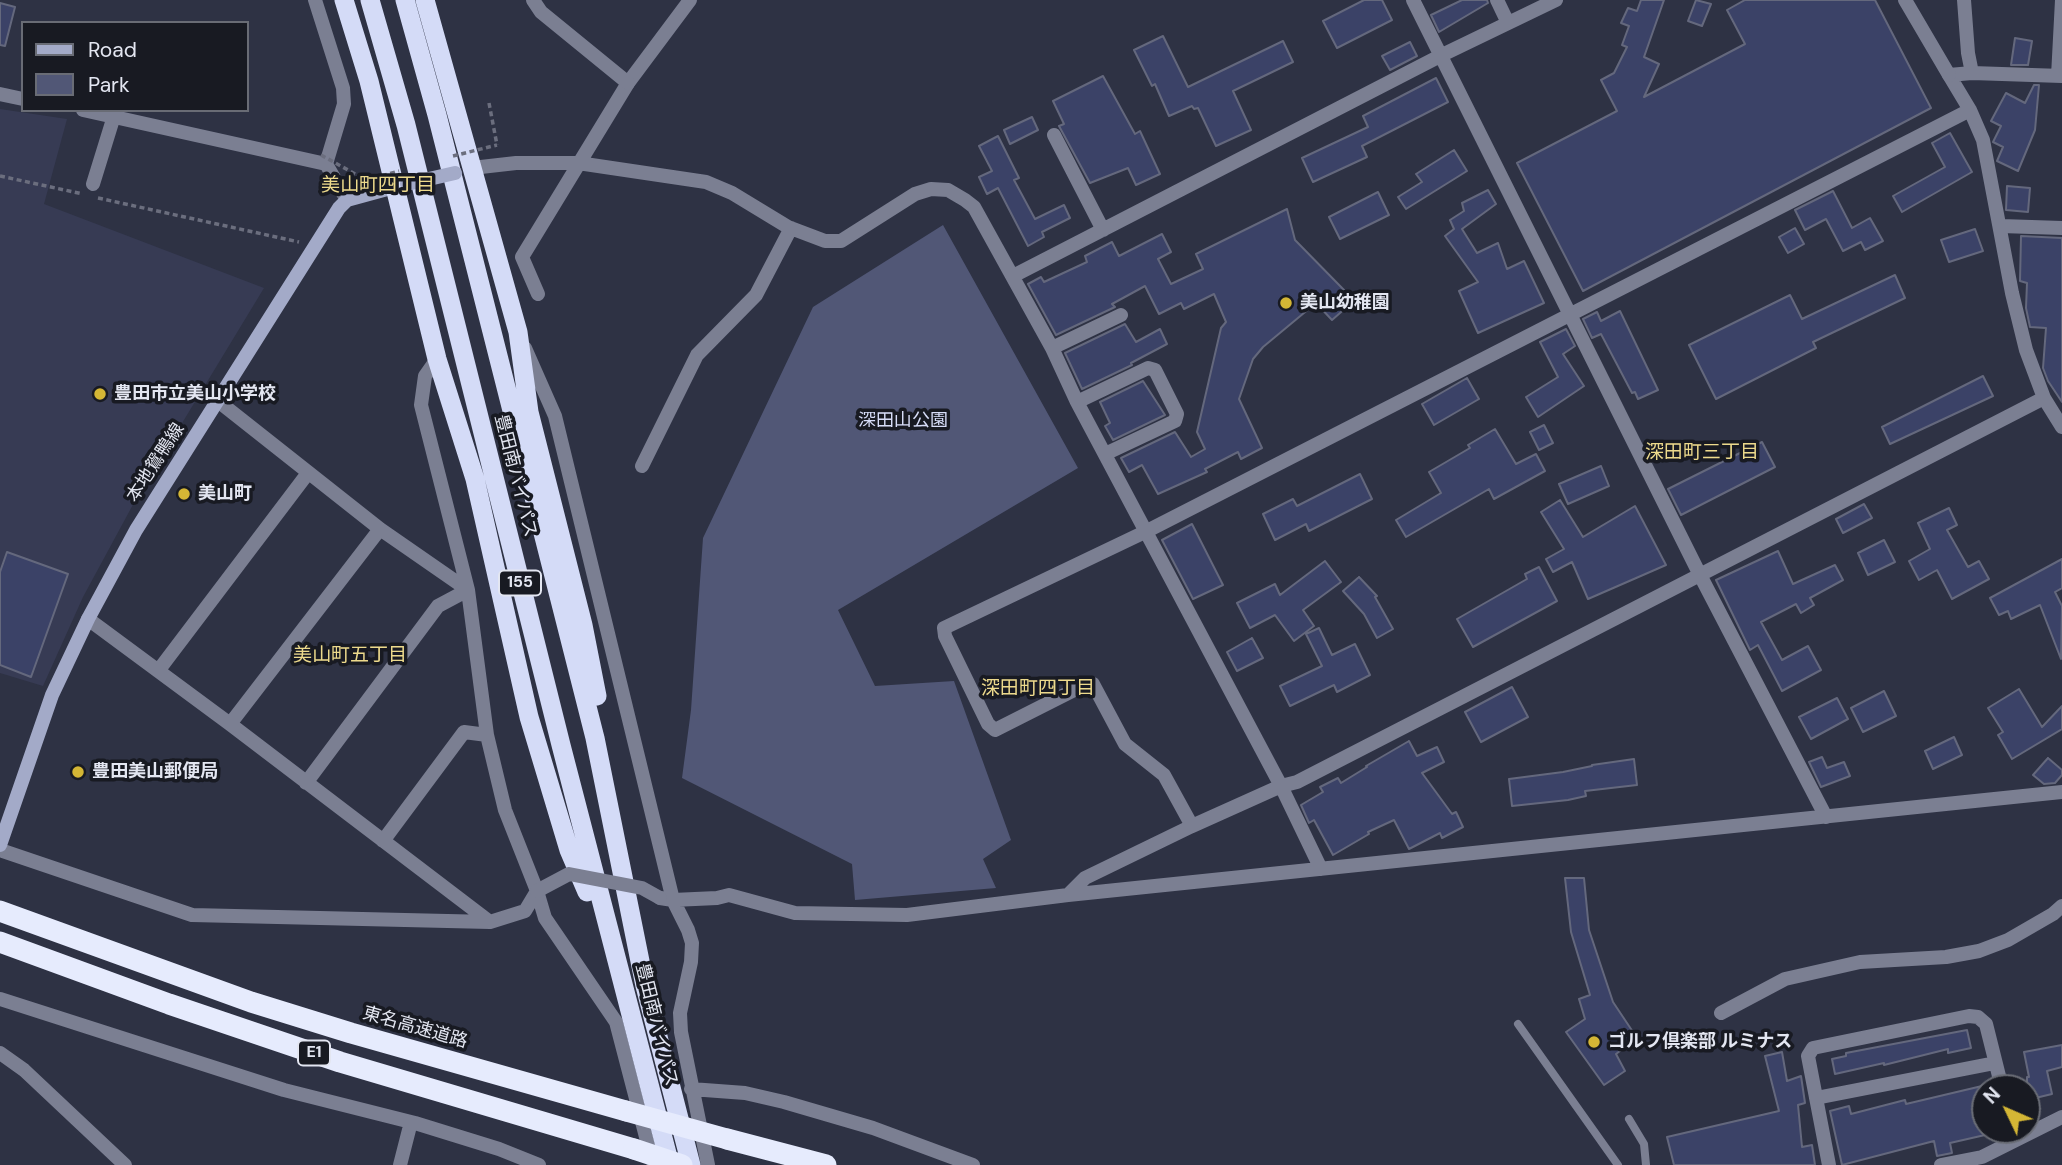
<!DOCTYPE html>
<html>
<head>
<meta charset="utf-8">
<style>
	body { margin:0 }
	#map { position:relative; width:2062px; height:1165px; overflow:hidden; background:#2e3244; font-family:"DM Sans",sans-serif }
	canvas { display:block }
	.legend { position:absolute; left:21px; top:21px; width:228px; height:91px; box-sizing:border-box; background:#181a22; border:2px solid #696c75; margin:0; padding:9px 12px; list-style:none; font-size:21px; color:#e3e6f1 }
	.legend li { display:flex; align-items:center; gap:14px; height:35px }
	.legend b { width:35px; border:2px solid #696c75 }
	.north { position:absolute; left:1971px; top:1074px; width:70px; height:70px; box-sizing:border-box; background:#181a22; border:2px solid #696c75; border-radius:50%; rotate:314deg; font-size:19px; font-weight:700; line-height:28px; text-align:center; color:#e3e6f1 }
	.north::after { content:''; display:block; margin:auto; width:24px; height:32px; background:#d4b635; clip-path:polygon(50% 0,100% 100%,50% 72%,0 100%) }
</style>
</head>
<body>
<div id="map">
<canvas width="2062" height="1165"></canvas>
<ul class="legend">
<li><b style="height:9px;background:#a3aac8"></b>Road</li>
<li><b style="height:19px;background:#515776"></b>Park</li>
</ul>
<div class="north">N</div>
</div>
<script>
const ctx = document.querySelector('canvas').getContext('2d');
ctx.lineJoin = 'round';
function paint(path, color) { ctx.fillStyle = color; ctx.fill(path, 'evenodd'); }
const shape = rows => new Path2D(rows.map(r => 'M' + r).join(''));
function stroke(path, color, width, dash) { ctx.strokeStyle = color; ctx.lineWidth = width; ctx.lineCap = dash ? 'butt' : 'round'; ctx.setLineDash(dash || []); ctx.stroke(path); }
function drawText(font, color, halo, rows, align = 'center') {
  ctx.font = font + ' "DM Sans","Noto Sans JP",sans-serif'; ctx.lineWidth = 7; ctx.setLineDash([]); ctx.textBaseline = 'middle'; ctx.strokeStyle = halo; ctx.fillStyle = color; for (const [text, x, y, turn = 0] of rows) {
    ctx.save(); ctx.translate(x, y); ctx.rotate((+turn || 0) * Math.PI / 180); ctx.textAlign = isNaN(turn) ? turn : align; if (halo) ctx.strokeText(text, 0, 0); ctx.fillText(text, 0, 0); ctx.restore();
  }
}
const built = shape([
	[0,109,67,119,44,204,264,288,136,499,83,597,43,686,0,673]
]);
const green = shape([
	[943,225,1078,468,838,610,875,686,954,681,1011,840,983,859,996,888,855,900,852,864,682,778,691,710,703,538,813,307]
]);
const building = shape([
	[1364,0,1382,0,1392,20,1337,48,1323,21,1364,0],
	[1462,0,1487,0,1488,3,1439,32,1431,15,1462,0],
	[1641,0,1664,0,1644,57,1659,64,1644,97,1745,44,1727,10,1745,0,1875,0,1931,108,1583,291,1517,163,1617,111,1601,80,1614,73,1627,47,1622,45,1629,26,1621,23,1628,8,1637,11,1641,0],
	[1696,0,1711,4,1702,26,1688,21,1696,0],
	[0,3,15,7,5,46,0,45,0,3],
	[1163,36,1188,87,1283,41,1293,62,1233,91,1251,130,1216,146,1198,108,1194,109,1192,106,1169,116,1155,84,1152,86,1134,50,1163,36],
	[2015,38,2032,41,2028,65,2011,65,2015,38],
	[1410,42,1417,56,1390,70,1382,56,1410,42],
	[1103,76,1135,134,1140,131,1160,174,1136,185,1128,168,1090,183,1059,126,1064,124,1053,101,1103,76],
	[1436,78,1448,102,1362,146,1367,157,1313,182,1302,158,1368,127,1363,116,1436,78],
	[2034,85,2039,85,2035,130,2018,171,1997,161,2003,147,1993,142,2001,126,1991,121,2006,93,2025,103,2034,85],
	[1032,117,1038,130,1010,144,1004,130,1032,117],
	[1950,133,1972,172,1902,212,1893,196,1945,167,1932,143,1950,133],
	[998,136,1019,178,1014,180,1035,219,1064,205,1070,218,1042,232,1044,237,1028,246,998,188,987,194,979,177,992,171,979,146,998,136],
	[1454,150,1467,171,1406,209,1398,197,1422,182,1416,174,1454,150],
	[2007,186,2030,188,2028,212,2006,210,2007,186],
	[1488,190,1496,204,1462,229,1477,253,1498,243,1507,269,1524,261,1544,303,1478,333,1459,291,1478,282,1445,236,1454,229,1450,220,1464,211,1462,203,1488,190],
	[1833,191,1852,228,1870,218,1883,241,1865,250,1861,242,1843,251,1826,219,1805,230,1795,210,1833,191],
	[1378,192,1389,215,1340,239,1329,217,1378,192],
	[1287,209,1295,240,1344,290,1338,296,1348,306,1332,320,1316,303,1263,347,1253,359,1239,399,1262,448,1241,459,1238,452,1205,469,1207,472,1158,494,1142,465,1129,472,1121,458,1175,432,1191,457,1205,449,1197,432,1221,328,1226,322,1214,294,1184,309,1181,303,1159,314,1145,286,1112,304,1115,307,1056,335,1028,284,1041,277,1044,282,1087,262,1085,256,1112,242,1119,256,1162,234,1171,252,1158,259,1171,284,1203,269,1196,254,1287,209],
	[1795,228,1804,244,1788,253,1779,237,1795,228],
	[1975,229,1983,251,1949,262,1941,240,1975,229],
	[2021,236,2062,238,2062,402,2048,381,2043,368,2046,328,2030,327,2026,308,2027,283,2020,281,2021,236],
	[1895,275,1905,298,1813,342,1816,348,1716,399,1689,345,1790,295,1802,319,1895,275],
	[1620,311,1658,390,1638,399,1635,392,1632,393,1601,334,1592,338,1583,319,1597,312,1601,321,1620,311],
	[1125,324,1136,342,1160,329,1167,344,1131,363,1132,365,1082,389,1065,353,1125,324],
	[1566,329,1575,346,1563,354,1584,386,1538,417,1526,397,1558,377,1540,342,1566,329],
	[1983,376,1993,396,1890,444,1882,427,1983,376],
	[1467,378,1479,399,1434,425,1422,404,1467,378],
	[1143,381,1165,415,1113,440,1105,426,1110,423,1100,402,1143,381],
	[1544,425,1553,443,1539,450,1530,432,1544,425],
	[1495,429,1516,464,1536,454,1545,471,1494,499,1489,489,1406,537,1396,520,1441,493,1429,472,1470,448,1468,445,1495,429],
	[1762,442,1775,467,1681,515,1668,489,1762,442],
	[1601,466,1609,486,1568,504,1559,484,1601,466],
	[1360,474,1372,499,1309,531,1306,524,1275,540,1263,514,1293,499,1297,506,1360,474],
	[1560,500,1583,537,1635,506,1666,565,1588,599,1572,562,1553,572,1546,559,1564,549,1541,512,1560,500],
	[1864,504,1872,518,1843,533,1836,519,1864,504],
	[1949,508,1957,525,1947,530,1968,567,1979,561,1989,579,1952,599,1937,570,1919,580,1909,561,1930,549,1918,523,1949,508],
	[1192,524,1223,585,1193,599,1162,540,1192,524],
	[1884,540,1895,562,1868,575,1858,553,1884,540],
	[1778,551,1793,584,1835,565,1843,580,1810,598,1814,605,1801,613,1796,604,1761,622,1782,660,1808,646,1821,670,1782,691,1758,645,1750,650,1716,580,1778,551],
	[7,552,68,574,31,677,0,665,0,572,7,552],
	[2062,559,2062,588,2055,592,2062,606,2061,659,2040,605,2011,619,2008,611,1999,615,1990,598,2062,559],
	[1325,561,1341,582,1303,610,1314,626,1294,641,1275,615,1250,628,1237,603,1275,584,1280,595,1325,561],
	[1539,567,1557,601,1473,647,1457,619,1527,579,1525,574,1539,567],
	[1359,577,1377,596,1375,597,1393,629,1377,638,1364,614,1343,591,1359,577],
	[1319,628,1332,655,1355,644,1370,675,1337,692,1334,685,1290,706,1280,686,1322,666,1306,634,1319,628],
	[1252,638,1263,658,1237,671,1227,652,1252,638],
	[1512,687,1528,717,1481,742,1465,712,1512,687],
	[2019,689,2042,727,2062,706,2062,729,2012,759,1998,735,2003,732,1988,708,2019,689],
	[1884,691,1896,716,1863,732,1851,708,1884,691],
	[1837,698,1848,719,1811,739,1799,717,1837,698],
	[1954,737,1962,755,1933,769,1925,751,1954,737],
	[1409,741,1417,756,1437,747,1444,762,1422,773,1452,814,1456,812,1463,827,1442,838,1440,833,1409,849,1394,820,1368,832,1369,834,1333,855,1314,820,1309,823,1301,805,1323,792,1320,787,1338,778,1341,783,1367,767,1366,766,1409,741],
	[1822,757,1827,768,1844,762,1850,776,1821,787,1809,762,1822,757],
	[2048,758,2062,770,2062,775,2055,783,2044,784,2033,775,2048,758],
	[1634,759,1637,785,1585,791,1586,796,1568,800,1512,806,1509,779,1563,772,1592,766,1592,765,1634,759],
	[1565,878,1584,878,1589,930,1613,1002,1637,1038,1616,1054,1625,1071,1604,1085,1566,1032,1585,1019,1579,999,1590,995,1571,932,1565,878],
	[1967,1030,1971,1048,1948,1053,1948,1049,1884,1065,1884,1063,1835,1074,1832,1059,1846,1056,1846,1053,1967,1030],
	[2062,1045,2062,1067,2047,1071,2052,1094,2027,1100,2027,1077,2029,1077,2024,1052,2062,1045],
	[1782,1052,1787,1081,1801,1076,1805,1103,1798,1105,1802,1147,1812,1145,1815,1165,1674,1165,1667,1137,1779,1111,1765,1056,1782,1052],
	[1982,1086,1985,1098,1985,1135,1950,1143,1952,1153,1937,1156,1934,1141,1842,1165,1830,1111,1849,1106,1851,1114,1905,1100,1906,1104,1982,1086]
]);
const path = shape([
	[489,103,497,145],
	[0,176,83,194],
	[98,198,299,242]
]);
const service = shape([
	[1518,1024,1618,1165],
	[1629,1119,1644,1144,1646,1165]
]);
const minor = shape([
	[315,0,343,88,344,104,326,164],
	[1413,0,1700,575,1826,817],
	[1497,0,1508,23],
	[1964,0,1968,53,1972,73],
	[2058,76,2062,0],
	[2062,76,1972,73,1949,75,1970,110,1983,140,2012,293,2026,350,2044,398,2062,427],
	[0,94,23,99],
	[83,110,326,164,347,200],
	[1054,135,1103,230],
	[472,168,516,163,578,163,706,182,732,193,788,227,825,241,841,241,915,194,931,189,948,190,965,200,974,207,1052,348,1077,402,1281,786,1321,869],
	[93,184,114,116],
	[2001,226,2062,228],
	[1013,276,1442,55,1556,0],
	[538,294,522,257,628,83,690,0],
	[525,348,555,416,673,900,688,930,692,943,691,962,680,1013,681,1032,708,1165],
	[1052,348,1121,315],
	[437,359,425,376,421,405,468,590,487,735,505,810,537,891,545,918,616,1022,652,1160],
	[218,401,380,529,468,590,438,606,306,783],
	[1077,402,1148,368,1155,370,1177,414,1175,421,1105,454],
	[642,466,697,355,756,295,791,228],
	[88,619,230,724,490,922],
	[158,671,308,473],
	[230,724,380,529],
	[1192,826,1164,775,1125,744,1093,684,1086,684,995,730,988,724,945,636,944,628,1147,531,1970,110],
	[383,841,464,732,487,735],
	[0,850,192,915,490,922,525,911,537,891],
	[1068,895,1085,878,1192,826,1281,786,1297,782,2044,398],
	[660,898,673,900,717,898,729,895,795,913,907,915,1068,895,2062,792],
	[0,999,284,1090,415,1123,499,1149,539,1165],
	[1721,1013,1785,979,1860,962,1946,957,1979,951,2008,940,2053,914,2062,906],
	[0,1053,24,1070,125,1165],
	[691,1089,745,1093,784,1102,873,1128,973,1165],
	[1816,1098,1995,1063],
	[400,1165,411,1122],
	[1829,1165,1808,1056,1813,1048,1969,1016,1978,1017,1986,1024,2002,1088],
	[1941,1165,1982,1157,2062,1117]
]);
const tertiary = shape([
	[533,0,541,12,628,83],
	[1905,0,1949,75]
]);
const secondary = shape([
	[0,845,52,695,88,619,136,530,339,208,347,200,402,185]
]);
const trunk = shape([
	[344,0,369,81,437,359,475,479,529,717,569,850,587,892],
	[370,0,406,125,561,745,670,1165],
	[405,0,437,115,595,738,645,986,691,1165],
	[425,0,518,332,529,412,583,625,597,696]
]);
const motorway = shape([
	[0,911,251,1002,351,1033,626,1111],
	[0,942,169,1004,340,1062,634,1149],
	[727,1139,826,1165]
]);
const pathBridge = shape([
	[321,155,366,180,399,171],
	[453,156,497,145]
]);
const minorBridge = shape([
	[537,891,569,874,642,888,660,898]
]);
const secondaryBridge = shape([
	[407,184,455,173]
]);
const motorwayBridge = shape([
	[626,1111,727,1139],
	[634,1149,682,1165]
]);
const markers = [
	[1286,303,7,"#d4b635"],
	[100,394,7,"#d4b635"],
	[184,494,7,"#d4b635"],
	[78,772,7,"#d4b635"],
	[1594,1042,7,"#d4b635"]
];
const shields = [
	[520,583,42],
	[314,1053,32]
];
const shieldNames = [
	["155",520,583],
	["E1",314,1053]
];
const poiNames = [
	["美山幼稚園",1300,303],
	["豊田市立美山小学校",114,394],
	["美山町",198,494],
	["豊田美山郵便局",92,772],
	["ゴルフ倶楽部 ルミナス",1608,1042]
];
const parkNames = [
	["深田山公園",903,421]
];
const streetNames = [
	["本地鴛鴨線",156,463,-57],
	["豊田南バイパス",515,476,76],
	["豊田南バイパス",656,1025,76],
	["東名高速道路",415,1028,16]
];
const neighbourhoodNames = [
	["美山町四丁目",378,186],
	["深田町三丁目",1702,453],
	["美山町五丁目",350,656],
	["深田町四丁目",1038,689]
];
paint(built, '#373b54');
paint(green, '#515776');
paint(building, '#3b4267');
stroke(building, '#64687d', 2);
stroke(path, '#6b6e7e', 3.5, [5, 3.5]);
stroke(service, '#7b7f92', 8);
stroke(minor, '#7b7f92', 14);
stroke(tertiary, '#7b7f92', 14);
stroke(secondary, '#a3aac8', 14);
stroke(trunk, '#d4dbf7', 19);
stroke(motorway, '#e6ebfd', 21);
stroke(pathBridge, '#6b6e7e', 3.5, [5, 3.5]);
stroke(minorBridge, '#7b7f92', 14);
stroke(secondaryBridge, '#a3aac8', 14);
stroke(motorwayBridge, '#e6ebfd', 21);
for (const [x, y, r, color] of markers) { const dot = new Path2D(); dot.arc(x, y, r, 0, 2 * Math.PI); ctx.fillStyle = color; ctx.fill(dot); stroke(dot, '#181a22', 2.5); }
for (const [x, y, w] of shields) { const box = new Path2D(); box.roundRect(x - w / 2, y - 12.5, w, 25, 5); ctx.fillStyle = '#181a22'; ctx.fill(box); stroke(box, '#e3e6f1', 2); }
drawText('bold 16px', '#e3e6f1', null, shieldNames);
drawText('bold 18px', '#e3e6f1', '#181a22', poiNames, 'left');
drawText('18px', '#d7ddf8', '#181a22', parkNames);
drawText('18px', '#e3e6f1', '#181a22', streetNames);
drawText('19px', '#edda8c', '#181a22', neighbourhoodNames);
</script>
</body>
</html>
